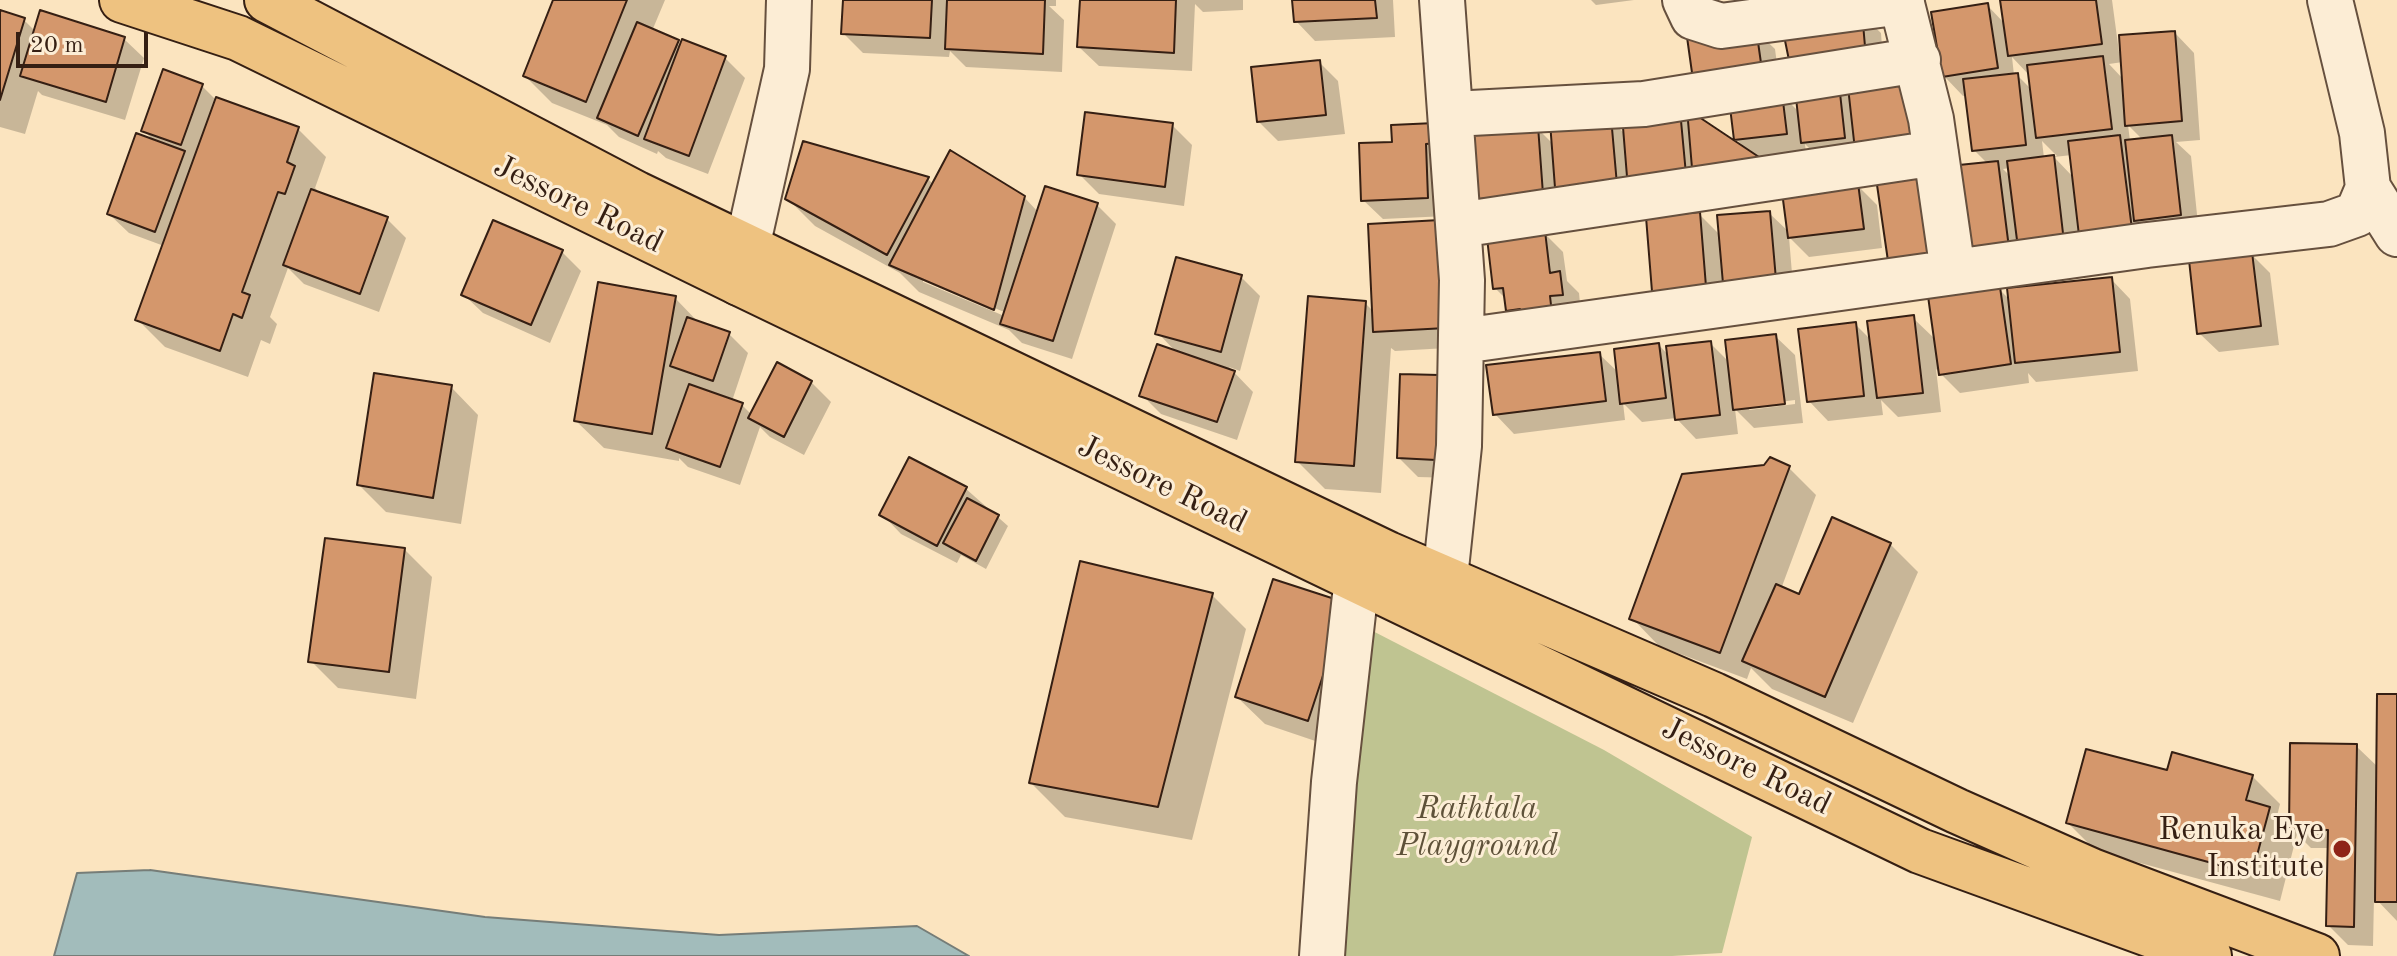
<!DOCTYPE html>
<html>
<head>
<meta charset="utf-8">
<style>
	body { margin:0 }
	#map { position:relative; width:2397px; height:956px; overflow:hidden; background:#fbe4bf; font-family:"Old Standard TT",serif }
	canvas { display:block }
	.scale { position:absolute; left:16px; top:32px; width:132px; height:36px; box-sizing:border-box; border:4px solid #351f13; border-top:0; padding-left:10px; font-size:24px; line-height:28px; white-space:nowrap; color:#351f13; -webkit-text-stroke:6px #fcedd5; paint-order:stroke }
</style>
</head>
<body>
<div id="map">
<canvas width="2397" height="956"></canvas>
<div class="scale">20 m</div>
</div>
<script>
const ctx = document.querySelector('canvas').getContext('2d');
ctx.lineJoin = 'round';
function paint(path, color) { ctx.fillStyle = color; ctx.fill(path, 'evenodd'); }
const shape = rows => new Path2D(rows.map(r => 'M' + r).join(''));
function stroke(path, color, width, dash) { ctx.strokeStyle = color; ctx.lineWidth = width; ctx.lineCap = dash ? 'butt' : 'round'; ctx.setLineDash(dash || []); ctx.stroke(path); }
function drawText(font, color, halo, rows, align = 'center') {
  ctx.font = font + ' "Old Standard TT",serif'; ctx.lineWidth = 6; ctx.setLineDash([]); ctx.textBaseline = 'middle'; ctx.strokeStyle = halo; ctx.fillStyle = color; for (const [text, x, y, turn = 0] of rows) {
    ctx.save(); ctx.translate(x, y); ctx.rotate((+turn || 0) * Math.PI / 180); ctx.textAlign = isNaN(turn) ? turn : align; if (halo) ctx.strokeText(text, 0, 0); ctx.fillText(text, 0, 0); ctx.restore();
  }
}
const green = shape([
	[1363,626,1604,750,1752,837,1722,953,1672,956,1341,956]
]);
const water = shape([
	[150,870,485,917,719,935,917,926,969,956,54,956,77,873,150,870]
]);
const shadow = shape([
	[555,0,665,0,652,31,681,46,725,58,745,78,708,174,666,158,658,151,657,154,619,137,607,125,552,103,525,76],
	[845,0,1056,0,1056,6,1049,6,1064,20,1062,72,966,67,950,51,949,57,863,53,843,33],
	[1082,0,1243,0,1243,10,1203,12,1195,4,1192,71,1099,66,1079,47],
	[1294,0,1393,0,1395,37,1315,41,1296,21],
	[1591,0,1634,0,1596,5],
	[2002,0,2112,0,2119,52,2175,33,2194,53,2200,140,2176,142,2191,156,2199,234,1983,267,1988,164,1974,150,1967,95,1963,96,1944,76,1987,5,2005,24],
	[2012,57,2029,75,2032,90,2017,75,2014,75],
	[2123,62,2124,80,2109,64],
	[2128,125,2143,140,2130,141],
	[2042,141,2057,156,2044,158],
	[2072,155,2074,178,2054,157],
	[2010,168,2011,177,2003,169],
	[0,13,24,20,35,31,124,39,144,58,125,120,42,95,38,91,25,134,0,127],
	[1861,14,1881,33,1884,75,1878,180,1823,162,1805,144,1806,153,1562,212,1469,199,1537,128,1553,144,1610,119,1625,134,1679,112,1690,123,1745,148,1736,139,1755,30,1775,49,1781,94,1800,113],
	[1850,82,1852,100,1836,84],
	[1319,62,1338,81,1345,134,1278,141,1259,122],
	[202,86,217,101,298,129,326,157,315,188,321,194,387,219,406,238,379,312,304,284,288,268,270,317,277,324,270,344,261,340,248,377,165,347,138,320,164,246,129,233,109,214,156,143,143,130],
	[1172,125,1192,145,1184,206,1099,194,1079,174],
	[1434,125,1447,216,1383,219,1363,200,1394,144],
	[805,143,928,179,934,185,1024,197,1038,212,1097,205,1116,224,1072,359,1022,343,1009,330,919,292,900,273,815,226,787,198],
	[923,277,1004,312,1002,315,923,282],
	[1857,185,1877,205,1882,248,1809,257,1789,237,1795,310,1655,303,1699,214,1720,235,1769,213,1789,232],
	[1370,226,1465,347,1395,351,1391,348,1381,493,1325,489,1297,461,1365,303,1374,312],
	[1544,233,1563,252,1567,281,1579,293,1581,314,1527,329,1508,310,1506,299,1495,288],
	[561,251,581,271,550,343,483,313,463,294],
	[2251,254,2270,273,2279,345,2219,352,2199,333],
	[1241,277,1260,296,1240,371,1229,367,1253,392,1237,440,1161,414,1142,395,1177,353,1158,333],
	[2111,279,2130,299,2138,371,2036,382,2028,373,2029,383,1960,393,1936,369,1941,412,1898,417,1881,400,1883,415,1828,421,1809,401,1855,324,1872,341,1913,318,1936,340,1999,289,2010,300],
	[675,298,700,324,729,334,748,353,732,401,742,405,752,415,811,382,831,402,804,455,770,437,760,427,740,485,688,467,679,458,679,461,604,448,576,421],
	[1775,336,1795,355,1803,423,1754,428,1735,409,1738,434,1696,439,1676,418,1642,422,1623,403,1625,420,1514,434,1495,414,1599,354,1619,373,1659,345,1669,356,1710,343,1729,362],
	[1795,400,1795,404,1749,410,1749,406],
	[1438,377,1455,478,1418,477,1399,458],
	[451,387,478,415,461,524,386,512,359,485],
	[1789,468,1816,495,1781,589,1800,597,1890,544,1918,572,1853,723,1772,689,1751,668,1747,679,1659,646,1632,618],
	[965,488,1008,526,986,569,961,555,957,563,901,534,882,514],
	[404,549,432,577,416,699,338,688,311,661],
	[1212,595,1246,629,1192,840,1065,817,1031,783],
	[1346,605,1373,633,1336,748,1265,724,1237,697],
	[2397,696,2397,921,2374,897,2373,946,2348,945,2328,925,2329,848,2311,848,2297,834,2280,901,2096,851,2068,823,2168,773,2252,776,2280,804,2277,816,2291,831,2292,745,2356,746,2379,768]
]);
const building = shape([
	[553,0,627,0,586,102,523,76,553,0],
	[843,0,932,0,930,38,841,34,843,0],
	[947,0,1045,0,1043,54,945,49,947,0],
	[1080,0,1176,0,1174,53,1077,47,1080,0],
	[1292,0,1375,0,1377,18,1294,22,1292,0],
	[2000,0,2096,0,2102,44,2008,56,2000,0],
	[1988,3,1998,68,1942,77,1931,12,1988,3],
	[0,10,25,18,0,100,0,10],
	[40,10,125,37,106,102,20,76,40,10],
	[1862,12,1866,58,1791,70,1781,21,1862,12],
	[637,22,679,40,638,136,597,118,637,22],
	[1756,28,1763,77,1694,87,1687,37,1756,28],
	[2175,31,2182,121,2125,126,2119,35,2175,31],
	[682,39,726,56,689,156,644,139,682,39],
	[2103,56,2112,129,2036,138,2027,65,2103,56],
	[1320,60,1326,115,1257,122,1251,67,1320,60],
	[163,69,203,84,181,145,141,131,163,69],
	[1910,70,1920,150,1856,159,1847,78,1910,70],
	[2018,73,2026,145,1972,151,1963,79,2018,73],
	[1839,84,1845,138,1801,143,1795,89,1839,84],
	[1782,93,1787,134,1734,140,1729,99,1782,93],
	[216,97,299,127,287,162,295,166,285,194,278,192,242,292,250,295,242,318,233,314,220,351,135,320,216,97],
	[1687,109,1765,161,1693,180,1687,109],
	[1680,110,1687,185,1628,189,1622,115,1680,110],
	[1085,112,1173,123,1165,187,1077,175,1085,112],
	[1611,117,1618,196,1556,201,1550,122,1611,117],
	[1435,123,1436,143,1426,144,1428,198,1361,201,1359,143,1392,142,1391,125,1435,123],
	[1538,126,1543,194,1467,200,1461,132,1538,126],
	[136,133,185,151,155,232,107,214,136,133],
	[2120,135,2133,237,2080,244,2068,141,2120,135],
	[2172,135,2181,215,2134,221,2125,140,2172,135],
	[803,141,929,177,887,255,785,199,803,141],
	[950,150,1025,196,994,310,889,265,950,150],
	[2054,155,2064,242,2018,248,2007,161,2054,155],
	[1998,161,2009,248,1961,248,1949,166,1998,161],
	[1918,174,1934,257,1888,261,1876,178,1918,174],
	[1858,183,1864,229,1788,238,1782,192,1858,183],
	[1045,186,1098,203,1053,341,1000,324,1045,186],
	[311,189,388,217,360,294,283,265,311,189],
	[1770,211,1777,291,1724,295,1717,215,1770,211],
	[1700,212,1707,299,1653,304,1646,217,1700,212],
	[493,220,563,250,531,325,461,295,493,220],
	[1440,220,1446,328,1373,332,1368,224,1440,220],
	[1545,231,1550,273,1560,271,1563,295,1550,296,1552,314,1520,318,1520,309,1506,311,1503,288,1493,289,1487,238,1545,231],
	[2252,252,2261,326,2197,334,2189,260,2252,252],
	[1176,257,1242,275,1221,352,1155,334,1176,257],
	[2112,277,2120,352,2015,363,2007,288,2112,277],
	[598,282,676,296,652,434,574,421,598,282],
	[2000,287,2011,364,1939,375,1928,296,2000,287],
	[1308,296,1366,301,1354,466,1295,462,1308,296],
	[1914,315,1923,393,1877,398,1867,321,1914,315],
	[687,317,730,332,713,381,670,366,687,317],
	[1856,322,1864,396,1807,402,1798,329,1856,322],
	[1776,334,1785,404,1733,410,1725,340,1776,334],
	[1711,341,1720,415,1675,420,1666,346,1711,341],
	[1659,343,1666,398,1620,404,1614,349,1659,343],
	[1157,344,1235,371,1217,422,1139,396,1157,344],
	[1600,352,1606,401,1493,415,1486,365,1600,352],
	[777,362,812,381,784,437,748,418,777,362],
	[374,373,452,385,433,498,357,485,374,373],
	[1400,374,1439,375,1436,460,1397,458,1400,374],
	[689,384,743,403,720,467,666,448,689,384],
	[909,457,967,487,937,546,879,515,909,457],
	[1770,457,1790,466,1720,653,1629,619,1682,474,1764,465,1770,457],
	[967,498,999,515,976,561,943,543,967,498],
	[1832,517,1891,543,1825,697,1742,661,1776,584,1799,594,1832,517],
	[325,538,405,548,389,672,308,662,325,538],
	[1080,561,1213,593,1158,807,1029,783,1080,561],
	[1273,579,1347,603,1308,721,1235,697,1273,579],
	[2377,694,2397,694,2397,902,2375,902,2377,694],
	[2290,743,2357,744,2354,927,2326,926,2328,830,2289,829,2290,743],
	[2086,749,2167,770,2172,752,2253,775,2246,800,2270,807,2252,874,2066,823,2086,749]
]);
const street = shape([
	[1442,0,1462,280,1459,446,1445,578],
	[1685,0,1693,17,1721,26,1902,2],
	[1901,0,1931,119,1953,272],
	[1452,114,1644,104,1918,60],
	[2368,188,2397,234],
	[1459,225,1936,153],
	[739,283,787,69,789,0],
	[1462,341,2147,245,2329,224,2357,214,2368,188,2362,133,2330,0],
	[1322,956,1334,782,1357,578]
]);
const highway = shape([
	[122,0,238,38,739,283,1920,851,2209,956],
	[267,0,637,194,1388,554,1714,695,1957,811,2092,871,2317,956]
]);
const markers = [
	[2342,849,10,"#8f2418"]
];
const streetNames = [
	["Jessore Road",578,205,26],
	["Jessore Road",1162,485,26],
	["Jessore Road",1746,767,26]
];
const parkNames = [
	["Rathtala",1477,810],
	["Playground",1477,847]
];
const poiNames = [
	["Renuka Eye",2324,831],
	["Institute",2324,868]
];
paint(green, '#bfc491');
paint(water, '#a2bcbb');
stroke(water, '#767d78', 2);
paint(shadow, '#0003');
paint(building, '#d4976c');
stroke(building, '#351f13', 2);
stroke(street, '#66503e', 48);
stroke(highway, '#351f13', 48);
stroke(street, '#fcedd5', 44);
stroke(highway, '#eec280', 44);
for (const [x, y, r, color] of markers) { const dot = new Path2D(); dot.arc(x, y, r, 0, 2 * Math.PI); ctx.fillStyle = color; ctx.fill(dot); stroke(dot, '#fcedd5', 3); }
drawText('32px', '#351f13', '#fcedd5', streetNames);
drawText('italic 32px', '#5e5139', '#fcedd5', parkNames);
drawText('32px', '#351f13', '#fcedd5', poiNames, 'right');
</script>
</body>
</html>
